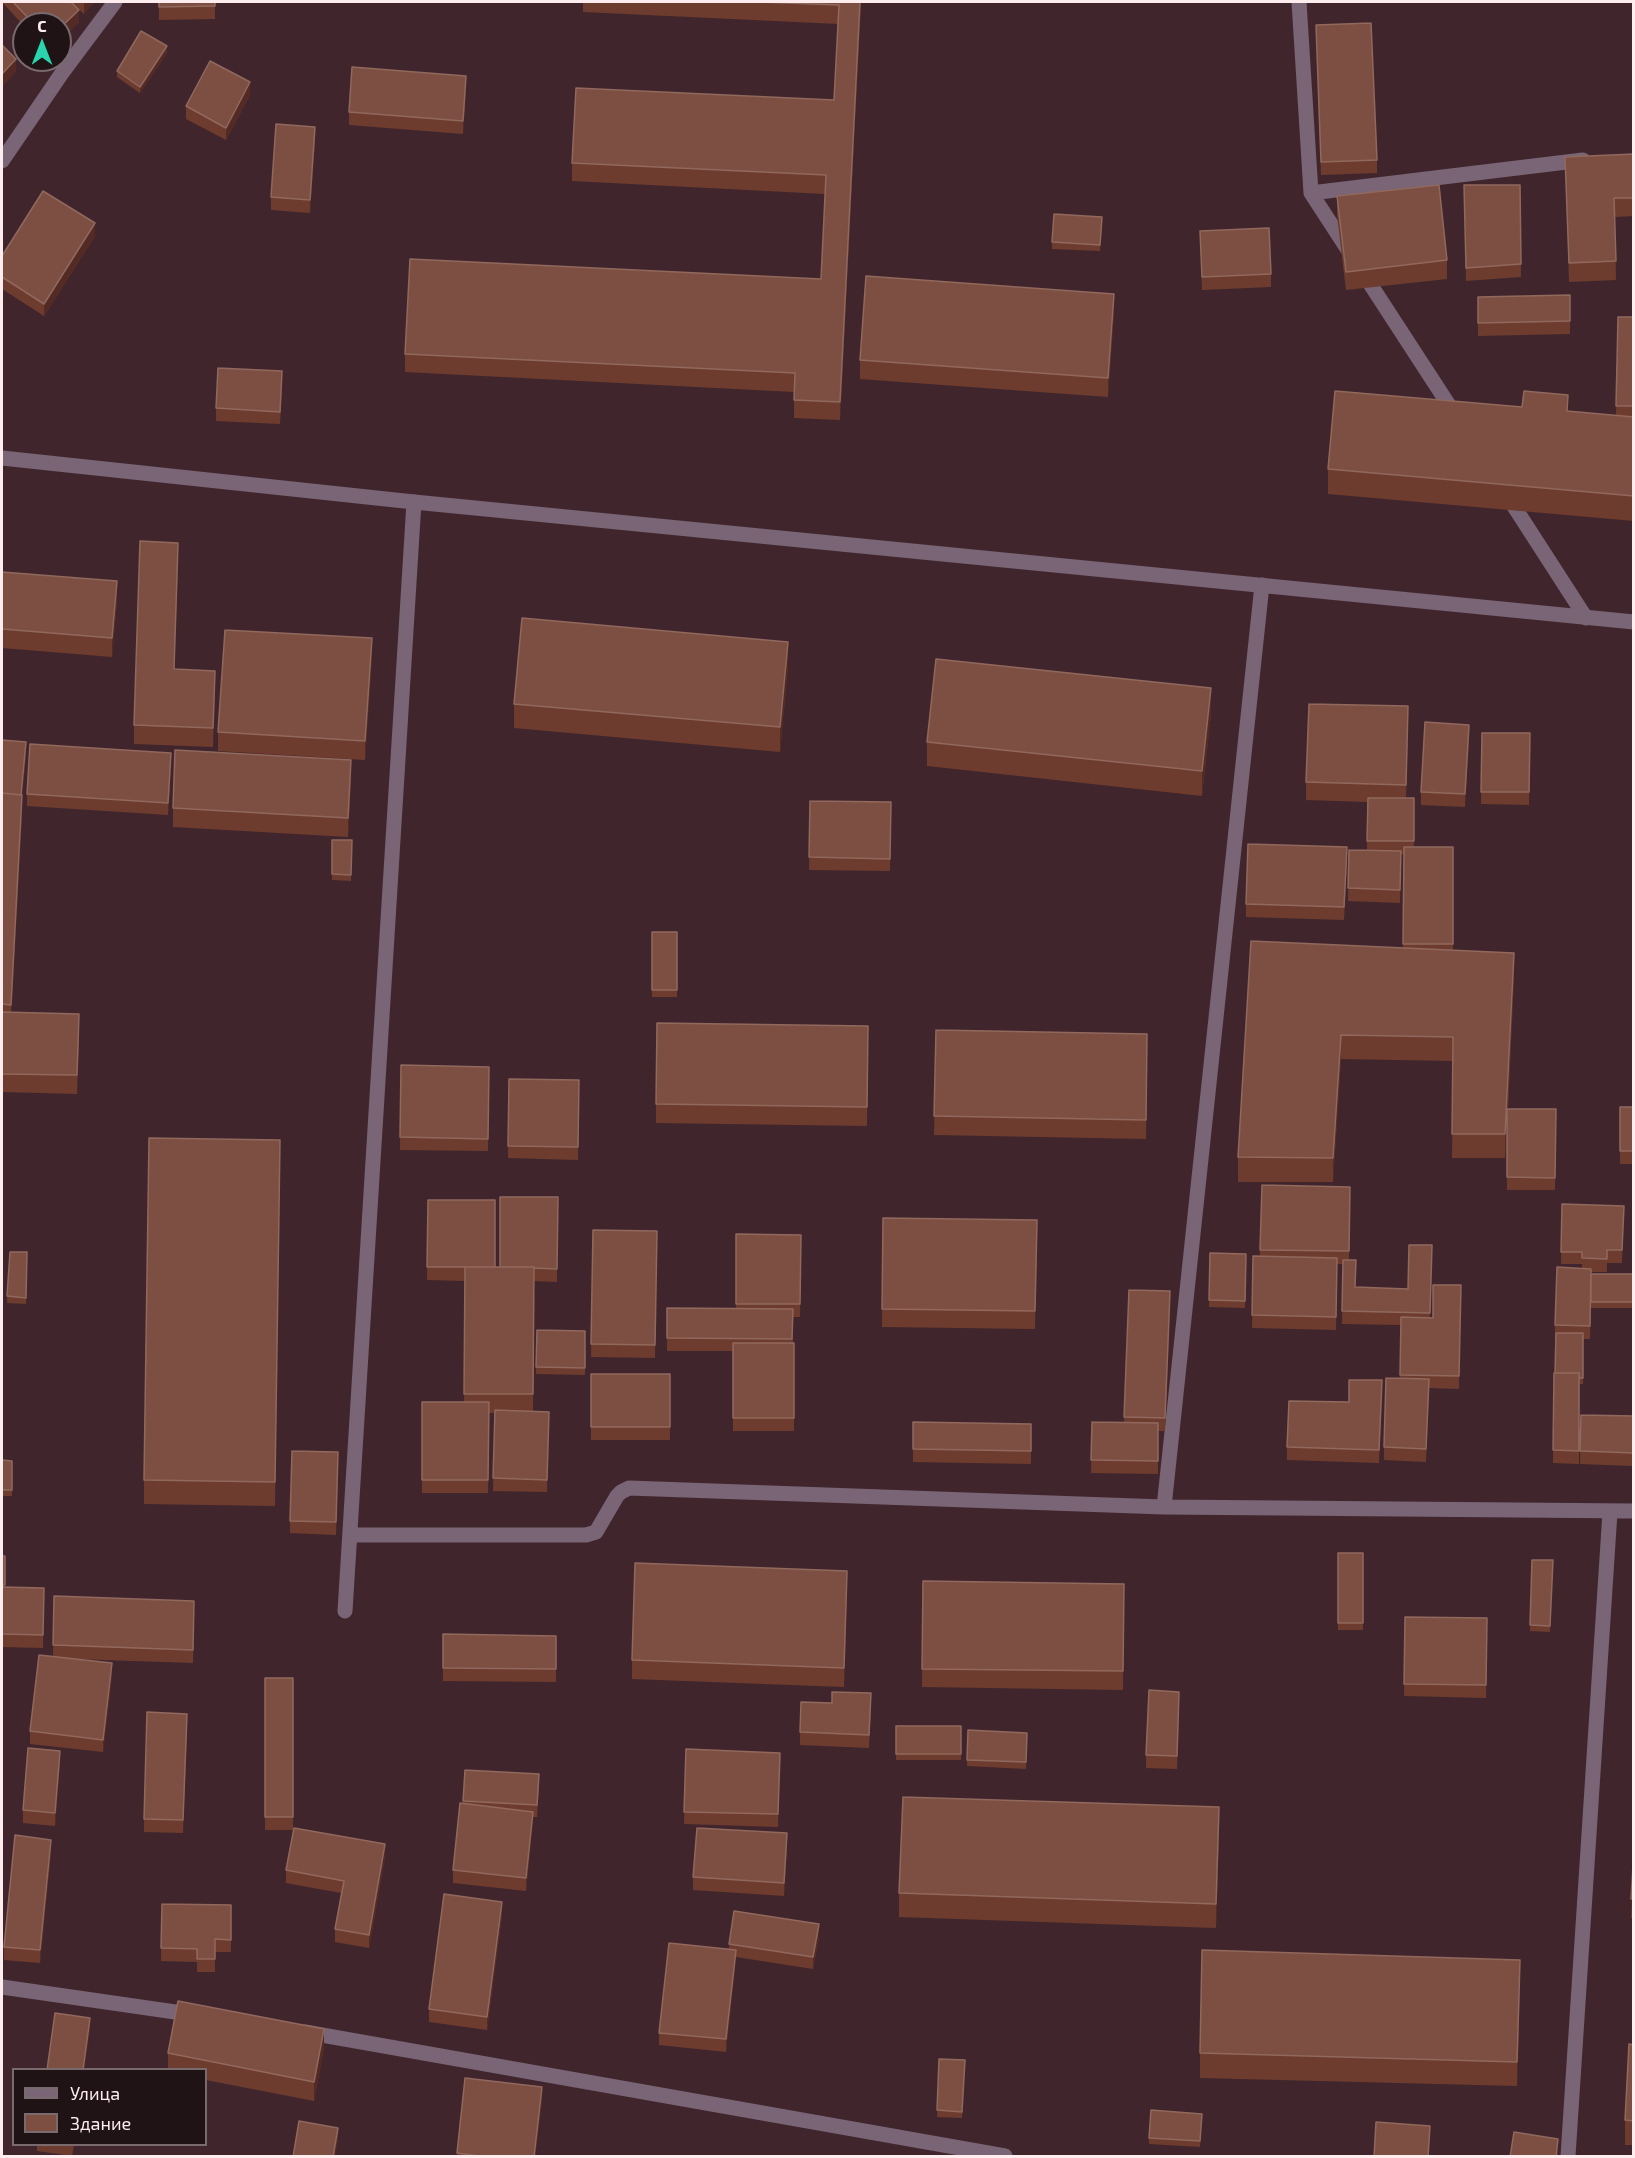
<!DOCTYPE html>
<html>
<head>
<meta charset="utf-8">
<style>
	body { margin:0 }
	#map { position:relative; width:1635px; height:2158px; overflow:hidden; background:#40262c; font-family:"Exo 2",sans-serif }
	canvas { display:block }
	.frame { position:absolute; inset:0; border:3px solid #feecef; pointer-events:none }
	.legend { position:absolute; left:12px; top:2068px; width:195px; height:78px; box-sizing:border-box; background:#1f1316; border:2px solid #786a6d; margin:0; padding:8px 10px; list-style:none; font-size:18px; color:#feecef }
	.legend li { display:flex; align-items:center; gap:12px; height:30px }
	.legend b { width:30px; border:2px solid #786a6d }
	.north { position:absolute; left:12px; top:12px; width:60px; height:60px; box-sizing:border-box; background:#1f1316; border:2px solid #786a6d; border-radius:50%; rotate:0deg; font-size:16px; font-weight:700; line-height:24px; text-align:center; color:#feecef }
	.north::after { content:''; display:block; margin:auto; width:21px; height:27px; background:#29d5ac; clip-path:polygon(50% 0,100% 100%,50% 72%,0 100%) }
</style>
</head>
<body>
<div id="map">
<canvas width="1635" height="2158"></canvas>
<div class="frame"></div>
<ul class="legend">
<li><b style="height:8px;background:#796576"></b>Улица</li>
<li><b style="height:16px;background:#7d4f42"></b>Здание</li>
</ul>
<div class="north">С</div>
</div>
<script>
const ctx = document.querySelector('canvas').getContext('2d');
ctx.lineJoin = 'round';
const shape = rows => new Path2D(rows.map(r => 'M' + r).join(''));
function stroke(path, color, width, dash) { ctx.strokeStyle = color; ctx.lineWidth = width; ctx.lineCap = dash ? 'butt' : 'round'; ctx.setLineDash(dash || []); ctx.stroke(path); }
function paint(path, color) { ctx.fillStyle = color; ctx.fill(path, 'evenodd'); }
const minor = shape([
	[1299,2,1311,193],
	[2,161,62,73,115,2],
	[1456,416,1311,193,1583,160],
	[1506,494,1586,618],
	[1164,1507,1262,585],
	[350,1535,586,1535,596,1532,617,1496,621,1492,629,1488,1164,1507,1634,1511],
	[345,1611,414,502],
	[2,1987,196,2015],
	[305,2032,1005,2156],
	[1568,2156,1610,1512]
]);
const tertiary = shape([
	[2,458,414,502,1634,622]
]);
const wall = shape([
	[2,2,71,2,79,23,60,24,24,24,24,26],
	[71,2,94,2,84,14],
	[159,2,215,2,215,19,159,20],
	[583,2,861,2,840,420,794,418,794,392,405,372,405,354,821,279,825,194,572,181,572,163,834,100,838,24,583,12],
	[1316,25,1377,160,1377,173,1321,175],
	[167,53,140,93,117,77,117,71],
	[466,88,463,134,349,125,349,112],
	[250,95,226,140,186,119,186,106],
	[315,140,310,213,271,210,271,197],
	[1634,154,1634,216,1615,217,1616,280,1569,282,1565,157],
	[1464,185,1520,185,1521,277,1466,281],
	[1337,196,1447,260,1447,279,1346,290,1337,215],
	[1102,223,1100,251,1052,249,1052,242],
	[1200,231,1271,274,1271,287,1202,290],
	[95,236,44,316,2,289,2,256],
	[1570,295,1570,334,1478,336,1478,297],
	[1114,313,1108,397,860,379,860,360],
	[1618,317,1634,317,1634,521,1328,494,1328,469,1568,411,1616,415],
	[282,384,280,424,216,421,216,408],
	[178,561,174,669,215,689,213,747,134,744,134,725],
	[2,572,117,600,112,657,2,648],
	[372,657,365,760,218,751,218,732],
	[788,666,780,752,514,728,514,704],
	[1211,713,1202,796,927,766,927,742],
	[1408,725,1406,798,1414,798,1414,847,1453,847,1453,950,1514,978,1508,1109,1556,1109,1555,1190,1507,1190,1507,1117,1505,1158,1452,1158,1453,1061,1341,1059,1333,1182,1238,1182,1238,1157,1403,948,1404,854,1401,854,1400,903,1348,901,1349,850,1367,850,1367,802,1306,800,1306,782],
	[1482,733,1530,733,1529,805,1481,804],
	[1469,738,1465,807,1421,805,1421,792],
	[2,740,26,754,22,798,22,813,11,1013,79,1033,77,1094,2,1092],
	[171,765,168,815,27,806,27,794],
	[351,778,348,837,173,827,173,808],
	[810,801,891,802,890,871,809,870],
	[332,840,352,840,351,881,332,880],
	[1347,860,1344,920,1246,917,1246,904],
	[652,932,677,932,677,997,652,997],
	[868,1026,867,1126,656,1123,656,1104],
	[936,1030,1147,1034,1146,1139,934,1135],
	[401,1065,489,1067,488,1151,400,1150],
	[509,1079,579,1080,578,1160,508,1158],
	[1620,1107,1634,1107,1634,1164,1620,1164],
	[280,1140,275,1506,144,1504,144,1480],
	[1262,1185,1350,1187,1349,1260,1355,1287,1408,1289,1432,1245,1430,1318,1433,1318,1461,1285,1459,1389,1429,1388,1426,1462,1384,1460,1384,1447,1400,1378,1401,1325,1342,1324,1343,1264,1337,1264,1336,1330,1252,1328,1253,1256,1260,1256],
	[558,1197,557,1282,534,1281,533,1411,549,1412,547,1492,493,1491,495,1413,489,1413,488,1493,422,1493,422,1402,464,1402,465,1281,427,1280,428,1200,495,1267,500,1267],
	[1562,1204,1624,1206,1622,1263,1607,1263,1607,1272,1591,1272,1591,1276,1634,1274,1634,1308,1591,1308,1591,1298,1590,1339,1583,1339,1583,1384,1579,1384,1579,1464,1553,1463,1554,1373,1555,1373,1555,1325,1582,1268,1582,1264,1561,1264],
	[883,1218,1037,1238,1035,1329,882,1327],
	[593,1230,657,1231,655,1358,591,1357],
	[736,1234,801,1235,800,1317,793,1317,793,1343,794,1343,794,1431,733,1431,733,1351,667,1351,667,1308,736,1308],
	[27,1252,26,1304,7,1303,7,1296],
	[1210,1253,1246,1254,1245,1308,1209,1307],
	[1129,1290,1170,1304,1165,1431,1158,1431,1158,1474,1091,1473,1092,1422,1124,1422],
	[537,1330,585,1331,585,1375,536,1374],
	[591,1374,670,1374,670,1440,591,1440],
	[1382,1393,1379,1463,1287,1460,1287,1447],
	[1581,1415,1634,1416,1633,1466,1580,1464],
	[913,1422,1031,1424,1031,1464,913,1462],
	[2,1460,12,1461,12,1496,2,1496],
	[338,1465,336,1535,290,1533,290,1521],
	[1338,1553,1363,1553,1363,1630,1338,1630],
	[2,1556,5,1556,5,1587,44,1588,43,1648,2,1647],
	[1532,1560,1553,1560,1550,1632,1530,1631],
	[923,1581,1124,1584,1123,1690,922,1687],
	[847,1590,844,1687,632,1679,632,1660],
	[54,1596,194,1601,193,1663,74,1659,112,1676,103,1752,30,1744,30,1731,53,1656],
	[1405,1617,1487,1618,1486,1698,1404,1696],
	[443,1634,556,1636,556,1682,443,1681],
	[265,1678,293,1678,293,1830,265,1830],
	[1179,1705,1177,1769,1146,1768,1146,1755],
	[871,1706,869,1748,800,1745,800,1732],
	[187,1726,183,1833,144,1832,144,1819],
	[896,1726,961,1726,961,1760,896,1760],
	[968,1730,1027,1733,1026,1769,967,1766],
	[686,1749,780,1753,778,1827,684,1824],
	[60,1763,55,1826,23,1823,23,1810],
	[539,1787,537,1817,533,1817,526,1891,453,1883,453,1870,463,1801],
	[1219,1831,1216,1928,899,1917,899,1893],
	[787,1846,784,1896,693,1890,693,1877],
	[1634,1848,1634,1918,1631,1918],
	[51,1852,40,1963,4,1960,4,1947],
	[385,1857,369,1948,335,1942,335,1929,341,1893,286,1883,286,1870],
	[162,1904,231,1905,231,1952,215,1952,215,1972,197,1972,197,1962,161,1961],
	[502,1915,487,2030,429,2022,429,2009],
	[819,1937,813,1969,736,1957,726,2052,659,2045,659,2033,729,1949,729,1944],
	[1520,1984,1517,2086,1200,2078,1200,2053],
	[1634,2045,1634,2145,1625,2145,1625,2120],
	[324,2048,314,2101,206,2080,206,2070,168,2070,168,2053],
	[939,2059,965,2060,962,2118,937,2117],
	[542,2100,535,2157,457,2157,457,2153],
	[1202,2114,1200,2147,1149,2144,1149,2138],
	[37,2145,74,2145,72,2156,37,2151]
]);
const shadedWall = shape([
	[84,2,94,2,84,14],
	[860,2,861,2,840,420,840,402],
	[79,10,79,23,60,40,60,28],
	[167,46,167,53,140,93,140,87],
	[16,59,16,72,2,87,2,74],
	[466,76,466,88,463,134,463,121],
	[250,82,250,95,226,140,226,128],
	[315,127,315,140,310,213,310,200],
	[95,223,95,236,44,316,44,304],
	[1114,294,1114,313,1108,397,1108,378],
	[178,543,178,561,174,688,174,669],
	[117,581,117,600,112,657,112,638],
	[372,638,372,657,365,760,365,741],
	[788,642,788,666,780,752,780,727],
	[215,671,215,689,213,747,213,728],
	[1211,688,1211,713,1202,796,1202,771],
	[1469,725,1469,738,1465,807,1465,794],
	[26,742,26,754,22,798,22,813,11,1023,11,1005,21,797],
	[171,753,171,765,168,815,168,803],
	[351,760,351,778,348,837,348,818],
	[1514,953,1514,978,1505,1158,1505,1134],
	[1341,1035,1341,1059,1333,1182,1333,1158],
	[847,1571,847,1590,844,1687,844,1668],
	[112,1663,112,1676,103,1752,103,1740],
	[60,1751,60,1763,55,1826,55,1813],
	[1219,1807,1219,1831,1216,1928,1216,1904],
	[533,1812,533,1824,526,1891,526,1878],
	[787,1833,787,1846,784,1896,784,1883],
	[51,1840,51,1852,40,1963,40,1950],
	[385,1844,385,1857,369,1948,369,1935],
	[502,1902,502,1915,487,2030,487,2017],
	[819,1924,819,1937,813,1969,813,1957],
	[736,1950,736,1963,726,2052,726,2039],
	[1520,1960,1520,1984,1517,2086,1517,2062],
	[90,2018,90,2031,84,2070,83,2070],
	[324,2029,324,2048,314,2101,314,2082],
	[542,2087,542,2100,535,2157,534,2157],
	[338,2128,338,2141,335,2157,333,2157],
	[1558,2139,1558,2157,1556,2157]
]);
const building = shape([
	[13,2,71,2,79,10,60,28,60,24,34,24,13,2],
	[159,2,215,2,215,6,159,7,159,2],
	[760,2,860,2,840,402,794,400,795,373,405,354,410,259,821,279,826,175,572,163,576,88,834,100,839,5,760,2],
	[1371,23,1377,160,1321,162,1316,25,1371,23],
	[141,31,167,46,140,87,117,71,141,31],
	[2,45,16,59,2,74,2,45],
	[210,61,250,82,226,128,186,106,210,61],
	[352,67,466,76,463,121,349,112,352,67],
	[276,124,315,127,310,200,271,197,276,124],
	[1634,154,1634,198,1614,198,1616,261,1569,263,1565,157,1634,154],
	[1439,185,1447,260,1346,272,1337,196,1439,185],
	[1464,185,1520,185,1521,264,1466,268,1464,185],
	[43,191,95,223,44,304,2,277,2,256,43,191],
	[1054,214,1102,217,1100,245,1052,242,1054,214],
	[1269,228,1271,274,1202,277,1200,231,1269,228],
	[866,276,1114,294,1108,378,860,360,866,276],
	[1570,295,1570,321,1478,323,1478,297,1570,295],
	[1618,317,1634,317,1634,406,1616,406,1618,317],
	[218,368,282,371,280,412,216,408,218,368],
	[1335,391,1522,407,1524,391,1568,395,1567,411,1634,417,1634,496,1328,469,1335,391],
	[140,541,178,543,174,669,215,671,213,728,134,725,140,541],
	[2,572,117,581,112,638,2,629,2,572],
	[522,618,788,642,780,727,514,704,522,618],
	[225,630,372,638,365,741,218,732,225,630],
	[936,659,1211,688,1202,771,927,742,936,659],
	[1309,704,1408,706,1406,785,1306,782,1309,704],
	[1425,722,1469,725,1465,794,1421,792,1425,722],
	[1482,733,1530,733,1529,792,1481,792,1482,733],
	[2,740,26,742,21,795,2,793,2,740],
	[30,744,171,753,168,803,27,794,30,744],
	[175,750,351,760,348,818,173,808,175,750],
	[2,793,22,795,11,1005,2,1004,2,793],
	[1368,798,1414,798,1414,841,1367,841,1368,798],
	[810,801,891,802,890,859,809,857,810,801],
	[332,840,352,840,351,875,332,874,332,840],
	[1248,844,1347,847,1344,907,1246,904,1248,844],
	[1404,847,1453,847,1453,944,1403,944,1404,847],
	[1349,850,1401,851,1400,890,1348,888,1349,850],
	[652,932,677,932,677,990,652,990,652,932],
	[1251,941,1514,953,1505,1134,1452,1134,1453,1037,1341,1035,1333,1158,1238,1157,1251,941],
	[2,1012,79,1014,77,1075,2,1074,2,1012],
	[657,1023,868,1026,867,1107,656,1104,657,1023],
	[936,1030,1147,1034,1146,1120,934,1116,936,1030],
	[401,1065,489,1067,488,1139,400,1137,401,1065],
	[509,1079,579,1080,578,1147,508,1146,509,1079],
	[1620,1107,1634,1107,1634,1151,1620,1151,1620,1107],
	[1507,1109,1556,1109,1555,1178,1507,1177,1507,1109],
	[149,1138,280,1140,275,1482,144,1480,149,1138],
	[1262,1185,1350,1187,1349,1251,1260,1250,1262,1185],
	[500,1197,558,1197,557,1269,534,1268,534,1267,500,1267,500,1197],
	[428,1200,495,1200,495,1267,427,1267,428,1200],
	[1562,1204,1624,1206,1622,1250,1607,1250,1607,1259,1582,1258,1582,1252,1561,1252,1562,1204],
	[883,1218,1037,1220,1035,1311,882,1309,883,1218],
	[593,1230,657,1231,655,1345,591,1344,593,1230],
	[736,1234,801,1235,800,1304,736,1304,736,1234],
	[1409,1245,1432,1245,1430,1313,1342,1311,1343,1260,1356,1260,1355,1287,1408,1289,1409,1245],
	[10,1252,27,1252,26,1298,7,1296,10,1252],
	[1210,1253,1246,1254,1245,1301,1209,1300,1210,1253],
	[1253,1256,1337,1258,1336,1317,1252,1315,1253,1256],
	[465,1267,534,1267,533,1394,464,1394,465,1267],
	[1557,1267,1591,1269,1590,1326,1555,1325,1557,1267],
	[1591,1274,1634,1274,1634,1302,1591,1302,1591,1274],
	[1433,1285,1461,1285,1459,1376,1400,1375,1401,1317,1433,1318,1433,1285],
	[1129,1290,1170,1291,1165,1418,1124,1417,1129,1290],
	[667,1308,793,1309,792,1339,667,1338,667,1308],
	[537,1330,585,1331,585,1368,536,1367,537,1330],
	[1556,1333,1583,1333,1583,1378,1579,1378,1579,1373,1555,1373,1556,1333],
	[733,1343,794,1343,794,1418,733,1418,733,1343],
	[1554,1373,1579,1373,1579,1451,1553,1450,1554,1373],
	[591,1374,670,1374,670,1427,591,1427,591,1374],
	[1386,1378,1429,1379,1426,1449,1384,1447,1386,1378],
	[1349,1380,1382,1380,1379,1450,1287,1447,1289,1401,1349,1402,1349,1380],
	[422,1402,489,1402,488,1480,422,1480,422,1402],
	[495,1410,549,1412,547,1480,493,1478,495,1410],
	[1581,1415,1634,1416,1633,1453,1580,1451,1581,1415],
	[913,1422,1031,1424,1031,1451,913,1449,913,1422],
	[1092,1422,1158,1423,1158,1461,1091,1460,1092,1422],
	[292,1451,338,1452,336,1522,290,1521,292,1451],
	[2,1460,12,1461,12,1490,2,1490,2,1460],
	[1338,1553,1363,1553,1363,1623,1338,1623,1338,1553],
	[2,1556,5,1556,5,1585,2,1585,2,1556],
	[1532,1560,1553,1560,1550,1626,1530,1625,1532,1560],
	[635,1563,847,1571,844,1668,632,1660,635,1563],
	[923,1581,1124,1584,1123,1671,922,1669,923,1581],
	[2,1587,44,1588,43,1635,2,1634,2,1587],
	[54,1596,194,1601,193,1650,53,1645,54,1596],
	[1405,1617,1487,1618,1486,1685,1404,1684,1405,1617],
	[443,1634,556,1636,556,1669,443,1668,443,1634],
	[39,1655,112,1663,103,1740,30,1731,39,1655],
	[265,1678,293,1678,293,1817,265,1817,265,1678],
	[1149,1690,1179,1692,1177,1756,1146,1755,1149,1690],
	[832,1692,871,1693,869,1735,800,1732,801,1702,832,1703,832,1692],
	[147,1712,187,1714,183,1820,144,1819,147,1712],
	[896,1726,961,1726,961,1754,896,1754,896,1726],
	[968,1730,1027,1733,1026,1762,967,1760,968,1730],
	[28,1748,60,1751,55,1813,23,1810,28,1748],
	[686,1749,780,1753,778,1814,684,1812,686,1749],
	[465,1770,539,1774,537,1805,463,1801,465,1770],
	[903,1797,1219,1807,1216,1904,899,1893,903,1797],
	[460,1803,533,1812,526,1878,453,1870,460,1803],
	[294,1828,385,1844,369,1935,335,1929,344,1881,286,1870,294,1828],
	[697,1828,787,1833,784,1883,693,1877,697,1828],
	[15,1835,51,1840,40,1950,4,1947,15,1835],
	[1634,1848,1634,1899,1631,1899,1634,1848],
	[444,1894,502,1902,487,2017,429,2009,444,1894],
	[162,1904,231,1905,231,1940,215,1939,215,1959,197,1959,197,1949,161,1948,162,1904],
	[734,1911,819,1924,813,1957,729,1944,734,1911],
	[669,1943,736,1950,726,2039,659,2033,669,1943],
	[1202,1950,1520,1960,1517,2062,1200,2053,1202,1950],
	[178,2001,324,2029,314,2082,168,2053,178,2001],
	[55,2013,90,2018,83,2070,47,2070,55,2013],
	[1629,2044,1634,2045,1634,2121,1625,2120,1629,2044],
	[939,2059,965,2060,962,2112,937,2110,939,2059],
	[465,2078,542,2087,534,2157,486,2157,457,2153,465,2078],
	[1151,2110,1202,2114,1200,2141,1149,2138,1151,2110],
	[299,2121,338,2128,333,2157,293,2157,299,2121],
	[1376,2122,1430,2126,1428,2157,1374,2157,1376,2122],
	[1514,2132,1558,2139,1556,2157,1510,2157,1514,2132]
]);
stroke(minor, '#796576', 15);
stroke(tertiary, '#796576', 15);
paint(wall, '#6d3c2e');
paint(shadedWall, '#542b24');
paint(building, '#7d4f42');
stroke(building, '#91685d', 1.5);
</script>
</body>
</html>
